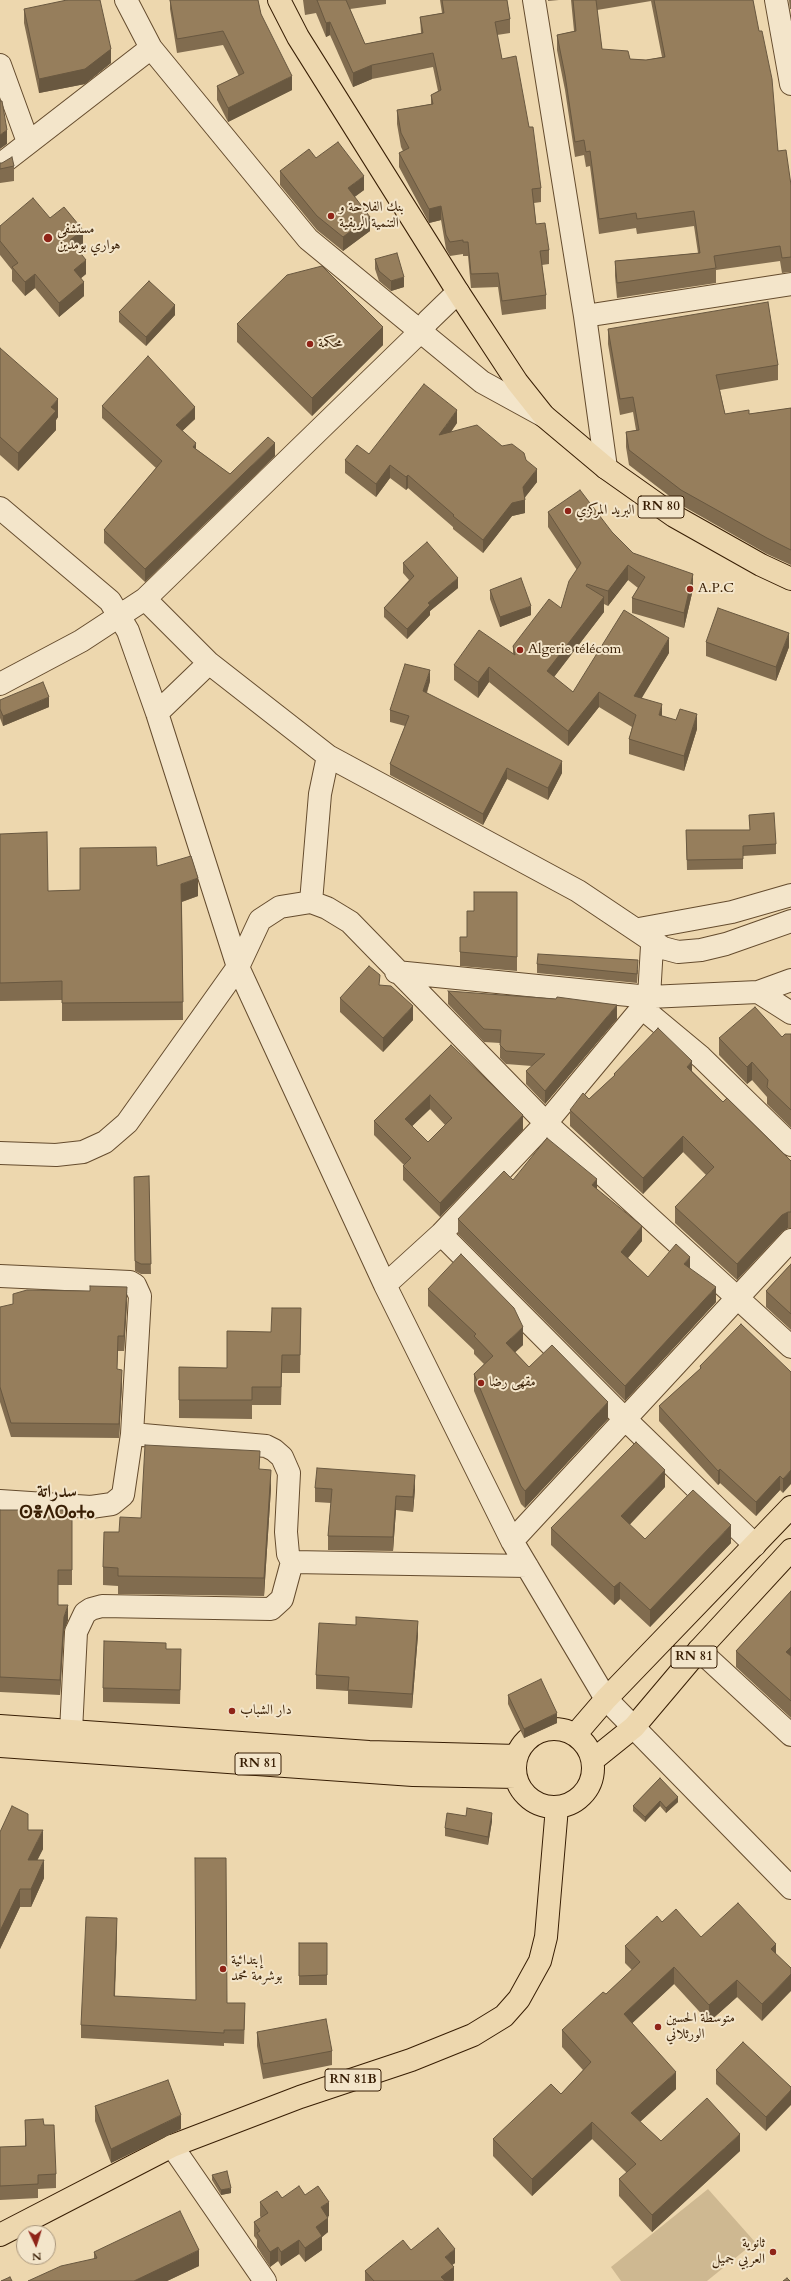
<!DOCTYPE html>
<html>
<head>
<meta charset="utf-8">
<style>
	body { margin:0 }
	#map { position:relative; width:791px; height:2281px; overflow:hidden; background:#edd7ae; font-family:Cardo,serif }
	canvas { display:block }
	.north { position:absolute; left:16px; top:2225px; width:40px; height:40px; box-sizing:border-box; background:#f3e5ca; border:1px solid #a8957b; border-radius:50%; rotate:176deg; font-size:11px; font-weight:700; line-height:16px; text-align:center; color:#381e04 }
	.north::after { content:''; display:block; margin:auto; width:14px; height:18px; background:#8f2418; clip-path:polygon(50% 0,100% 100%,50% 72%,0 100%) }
</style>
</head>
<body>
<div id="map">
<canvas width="791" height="2281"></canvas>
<div class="north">N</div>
</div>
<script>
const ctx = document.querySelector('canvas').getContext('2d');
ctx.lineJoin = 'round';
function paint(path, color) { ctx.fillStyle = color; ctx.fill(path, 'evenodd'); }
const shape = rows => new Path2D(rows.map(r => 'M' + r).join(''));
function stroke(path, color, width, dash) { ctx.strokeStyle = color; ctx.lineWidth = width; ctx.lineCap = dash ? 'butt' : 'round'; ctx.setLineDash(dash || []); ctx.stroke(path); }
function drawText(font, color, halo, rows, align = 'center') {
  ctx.font = font + ' Cardo,Amiri,"Noto Sans Tifinagh",serif'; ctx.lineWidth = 4; ctx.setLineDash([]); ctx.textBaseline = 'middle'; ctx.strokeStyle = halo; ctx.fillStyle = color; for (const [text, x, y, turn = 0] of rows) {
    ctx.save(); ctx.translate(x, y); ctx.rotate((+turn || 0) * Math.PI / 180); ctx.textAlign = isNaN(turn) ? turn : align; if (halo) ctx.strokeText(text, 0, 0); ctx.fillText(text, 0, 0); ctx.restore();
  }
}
const green = shape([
	[708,2189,755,2242,707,2281,621,2281,611,2267]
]);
const street = shape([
	[126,0,151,48,308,239,482,382,544,416],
	[534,0,585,316,606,468],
	[776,0,791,84],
	[0,65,28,142],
	[0,165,151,48],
	[585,316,791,284],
	[0,508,110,601,128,631,157,713,238,967,385,1285,512,1541,606,1699,791,1888],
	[145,599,209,663,328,756,320,794,311,902],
	[0,684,81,641,145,599,420,332,428,321,458,292],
	[157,713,209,663],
	[328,756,578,891,663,948,678,952,701,950,726,944,791,921],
	[639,929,732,912,791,895],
	[396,972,649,997,758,992,791,980],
	[758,992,791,1013],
	[642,1008,701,1057,791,1145],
	[0,1153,56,1155,83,1152,105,1142,127,1123,238,967,260,920,280,907,311,902,327,908,350,922,546,1123,791,1347],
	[441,1234,626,1420,755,1545],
	[0,1276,130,1282,135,1285,140,1296,132,1434,266,1446,274,1450,282,1457,289,1473,286,1532,288,1554,292,1562,527,1566],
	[385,1285,441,1234,546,1123,642,1008,649,997,653,929],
	[0,1501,91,1507,112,1504,123,1495,132,1434],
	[512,1541,791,1240],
	[699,1650,791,1735],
	[71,1731,76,1632,85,1613,91,1609,102,1606,271,1609,282,1599,292,1562],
	[172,2146,265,2281]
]);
const primary = shape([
	[279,0,298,37,458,292,517,382,544,416,606,468,674,516,761,565,791,579],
	[0,1726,369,1752,517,1756],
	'515 1768a39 39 0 1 1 78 0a39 39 0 1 1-78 0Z',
	[575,1735,606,1699,791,1507],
	[0,1746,413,1775,516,1777],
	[593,1760,634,1727,699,1650,791,1550],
	[0,2235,172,2146,300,2097,411,2060,473,2035,504,2016,519,1999,540,1961,546,1937,557,1807]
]);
const wall = shape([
	[170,0,258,0,261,14,292,90,228,122,217,100,217,86,239,76,223,45,177,53,170,9],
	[303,0,386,0,386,4,350,9,365,44,421,33,420,17,442,13,440,0,507,0,510,19,510,33,497,35,502,59,541,188,541,202,534,203,536,224,549,250,549,264,542,265,546,295,546,309,502,315,498,287,471,288,468,256,463,256,463,254,450,256,446,249,441,220,429,223,399,167,399,153,403,151,401,147,397,124,397,110,431,104,431,95,438,91,433,67,372,79,353,87,330,35,326,37,316,13,305,15],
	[548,0,559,0,548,1],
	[571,0,753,0,778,151,791,185,791,272,782,273,780,261,716,270,716,283,617,298,615,276,615,261,698,253,694,226,637,234,636,228,599,234,590,166,586,167,584,155,575,157,565,90,557,50,557,35,574,31],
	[651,1,662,57,646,60,630,59,602,49,597,10],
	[789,0,791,0,791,9,790,9],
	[24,9,111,63,85,84,39,93,24,23],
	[316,158,364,190,354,197,370,231,343,251,317,230,280,185,280,171],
	[0,163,14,166,14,181,0,183],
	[50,218,83,244,77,248,86,274,81,278,84,296,59,317,35,288,25,296,12,281,12,270,0,255,0,226],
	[375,259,404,287,391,291,379,281,375,269],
	[119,312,175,315,146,346,119,322],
	[237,324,383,345,312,416,237,342],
	[608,329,778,365,778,380,720,390,725,414,749,414,791,408,791,565,767,554,681,505,629,465,626,447,626,432,636,430,633,412,620,415,608,344],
	[0,348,58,417,56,420,56,430,18,471,0,455],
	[102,406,195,419,182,431,196,449,230,474,275,456,145,582,104,543,104,530,156,468,102,418],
	[457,423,451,432,502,446,526,460,537,482,525,497,525,513,512,516,483,553,453,529,453,527,408,488,406,490,390,478,376,497,345,473,345,460,369,454],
	[548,512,612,532,633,553,693,589,684,628,632,613,632,598,638,588,628,580,608,606,604,604,604,612,554,677,573,692,669,653,641,698,662,716,697,729,684,771,629,754,629,739,632,727,599,707,568,746,489,682,478,698,454,680,454,665,513,653,513,646,561,608,577,570,548,527],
	[403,563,458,588,430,611,430,615,407,639,384,617,384,608,409,580,403,573],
	[490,590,531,615,500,627,490,599],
	[706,642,789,647,776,681,706,656],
	[430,681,427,693,562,773,548,800,507,779,483,825,390,775,390,764,405,726,390,722,390,710],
	[0,700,49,707,3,726,0,718],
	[749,815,776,844,776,854,743,856,743,869,687,870,686,830,750,830],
	[0,834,48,891,80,890,157,866,198,896,182,902,183,1020,62,1021,62,1000,0,1001],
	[517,892,517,971,460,966,460,952,467,937,474,911],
	[537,964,638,970,637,983,537,973],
	[380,985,413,1020,383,1052,340,1012,340,998],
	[448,991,617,1019,545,1104,526,1084,526,1071,532,1066,506,1064,500,1058,500,1043,484,1042,448,1004],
	[791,1034,791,1128,767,1104,767,1097,752,1080,747,1084,719,1055,719,1038,782,1037],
	[451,1045,523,1130,440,1217,403,1180,403,1166,404,1165,374,1135,374,1121],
	[430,1109,445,1125,428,1142,412,1126],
	[692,1071,723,1102,791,1161,791,1228,788,1228,782,1232,737,1280,675,1223,675,1207,706,1175,683,1152,643,1194,570,1126,570,1110,589,1099,614,1076,614,1074],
	[149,1176,151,1274,141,1274,135,1271,134,1177],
	[513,1180,597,1190,642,1241,628,1258,648,1277,690,1269,716,1302,625,1401,458,1234,458,1219],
	[791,1264,791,1330,766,1307,766,1291],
	[428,1289,523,1345,515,1352,529,1367,608,1419,525,1508,521,1504,474,1391,474,1374,484,1364,474,1354,474,1350,428,1306],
	[127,1302,124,1351,118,1351,117,1369,122,1384,119,1438,11,1437,0,1402,0,1307],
	[301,1308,300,1373,282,1373,281,1405,252,1405,252,1419,179,1418,179,1367,227,1368],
	[700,1366,791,1372,783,1493,780,1490,756,1516,720,1483,718,1485,659,1421,659,1406,700,1369],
	[260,1469,271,1488,264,1596,118,1594,118,1586,103,1585,103,1567,119,1532,141,1518],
	[665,1487,629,1525,645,1539,731,1543,650,1627,620,1599,614,1605,551,1545,551,1528],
	[315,1488,415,1489,413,1512,396,1510,393,1551,328,1550,328,1536,331,1503,315,1502],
	[0,1510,72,1510,72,1585,58,1585,58,1605,68,1620,64,1631,60,1695,0,1692],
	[791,1591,791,1718,736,1667,736,1651],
	[356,1625,418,1635,412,1708,348,1704,348,1691,316,1689,316,1675],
	[166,1649,181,1663,180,1704,103,1702,103,1688],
	[508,1695,557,1723,524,1738,508,1704],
	[660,1778,678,1802,666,1813,660,1806,645,1822,633,1811,633,1806],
	[466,1816,492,1821,488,1845,445,1836,445,1828],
	[28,1830,43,1849,37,1860,44,1878,31,1907,20,1907,0,1949,0,1832],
	[662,1922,701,1937,776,1944,762,2021,737,1997,709,2022,674,1984,632,2023,676,2089,640,2122,661,2141,740,2151,652,2232,619,2196,619,2179,627,2173,592,2139,532,2196,493,2156,493,2139,561,2094,583,2070,562,2047,562,2030,606,1994,632,1970,625,1963,625,1946],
	[117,1931,115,1996,227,2003,245,2016,244,2044,224,2043,224,2046,81,2038,81,2025],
	[299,1943,327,1943,327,1985,299,1985],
	[257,2032,332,2051,332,2065,263,2079,257,2046],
	[716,2070,791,2087,766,2131,716,2084],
	[95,2106,181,2129,111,2163,95,2121],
	[25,2120,44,2125,56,2174,56,2188,38,2189,38,2198,0,2200,0,2147,25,2146],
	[212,2175,231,2193,221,2195,212,2180],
	[305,2195,329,2216,327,2217,328,2232,322,2237,322,2250,305,2262,299,2254,281,2266,278,2261,270,2267,257,2247,257,2240,254,2236,254,2222,261,2218,260,2216,260,2202,282,2198],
	[411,2250,455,2263,452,2265,454,2280,453,2281,365,2281,365,2271],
	[94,2252,199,2266,167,2281,28,2281,94,2259]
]);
const shadedWall = shape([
	[330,22,330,35,326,37,326,23],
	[111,49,111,63,85,84,39,93,39,79],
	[372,65,372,79,353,87,353,73],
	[292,76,292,90,228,122,228,108],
	[7,130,7,144,0,149,0,135],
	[364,176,364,190,348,202,348,188],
	[441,206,441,220,429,223,429,209],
	[370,217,370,231,343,251,343,237],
	[83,230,83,244,70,254,70,240],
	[86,260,86,274,74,284,74,270],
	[35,274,35,288,25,296,25,282],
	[404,277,404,287,391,291,391,281],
	[84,282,84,296,59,317,59,303],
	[175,305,175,315,146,346,146,337],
	[383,327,383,345,312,416,312,398],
	[58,399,58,417,56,420,56,430,18,471,18,453,51,407],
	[195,407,195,419,176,437,176,425],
	[457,410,457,423,439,448,439,435],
	[196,443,196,456,193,447],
	[275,443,275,456,145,582,145,569],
	[390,465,390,478,376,497,376,484],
	[537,469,537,482,523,500,523,487],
	[408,475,408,488,406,490,406,477],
	[525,500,525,513,512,516,483,553,483,540,512,503],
	[628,565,628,580,608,606,608,591],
	[693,574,693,589,684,628,684,613],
	[458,578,458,588,430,611,430,615,407,639,407,629,428,603],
	[604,597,604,612,547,686,547,671],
	[531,606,531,615,500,627,500,617],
	[789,633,789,647,776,681,776,667],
	[669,638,669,653,634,711,634,696],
	[489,667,489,682,478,698,478,682],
	[430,670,430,681,423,703,423,691],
	[599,692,599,707,568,746,568,731],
	[49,697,49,707,3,726,3,716],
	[662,704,662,719,659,715],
	[697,714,697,729,684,771,684,756],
	[562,761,562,773,548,800,548,788],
	[507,768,507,779,483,825,483,814],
	[198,878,198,896,181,902,181,884],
	[617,1005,617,1019,545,1104,545,1091],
	[413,1006,413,1020,383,1052,383,1038],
	[692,1061,692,1077,687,1067],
	[752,1062,752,1080,747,1084,747,1067],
	[430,1095,430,1109,405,1133,405,1119],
	[523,1115,523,1130,440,1217,440,1203],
	[683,1136,683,1152,643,1194,643,1178],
	[597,1179,597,1194,592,1185],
	[788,1212,788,1228,782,1232,737,1280,737,1264,782,1215],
	[642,1226,642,1241,621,1266,621,1252],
	[690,1257,690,1272,684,1264],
	[127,1287,127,1302,124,1351,124,1336],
	[716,1287,716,1302,625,1401,625,1386],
	[523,1327,523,1345,506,1361,506,1343],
	[122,1370,122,1384,119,1438,119,1424],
	[608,1402,608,1419,525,1508,525,1491],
	[720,1469,720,1483,718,1485,718,1471],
	[271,1470,271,1488,264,1596,264,1578],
	[665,1470,665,1487,621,1534,621,1516],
	[791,1470,791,1484,783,1493,783,1479],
	[415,1475,415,1489,413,1512,413,1497],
	[780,1476,780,1490,756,1516,756,1502],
	[396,1496,396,1510,393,1551,393,1537],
	[731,1525,731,1543,650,1627,650,1610],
	[620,1582,620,1599,614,1605,614,1587],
	[68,1605,68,1620,64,1631,60,1695,60,1680,64,1617],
	[418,1621,418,1635,412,1708,412,1694],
	[791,1647,791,1663,786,1652],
	[557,1713,557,1723,524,1738,524,1729],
	[678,1797,678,1802,666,1813,666,1808],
	[660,1801,660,1806,645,1822,645,1817],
	[492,1813,492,1821,488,1845,488,1837],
	[43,1830,43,1849,28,1879,28,1860],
	[44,1860,44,1878,31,1907,31,1889],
	[20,1889,20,1907,0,1949,0,1931],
	[117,1918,117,1931,114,2009,114,1996],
	[776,1944,776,1961,771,1949],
	[674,1967,674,1984,624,2031,624,2014],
	[791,1974,791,1991,762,2021,762,2004],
	[737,1980,737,1997,709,2022,709,2005],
	[676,2072,676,2089,631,2130,631,2113],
	[791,2090,791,2105,766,2131,766,2117],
	[181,2115,181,2129,111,2163,111,2149],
	[592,2122,592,2139,532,2196,532,2179],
	[740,2134,740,2151,652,2232,652,2215],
	[231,2188,231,2193,221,2195,221,2190],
	[329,2202,329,2216,321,2221,321,2207],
	[328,2218,328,2232,322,2237,322,2250,305,2262,305,2248,316,2227],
	[299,2240,299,2254,281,2266,281,2252],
	[278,2247,278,2261,270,2267,270,2252],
	[455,2249,455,2263,445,2270,445,2257],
	[199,2250,199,2266,167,2281,134,2281],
	[454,2267,454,2280,453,2281,441,2281,441,2277]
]);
const building = shape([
	[67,0,100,0,111,49,85,69,39,79,24,9,67,0],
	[170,0,258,0,261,14,292,76,228,108,217,86,244,73,223,31,177,39,170,0],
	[317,0,346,0,365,44,423,33,420,17,444,13,442,0,507,0,510,19,495,22,502,59,516,56,529,127,533,127,541,188,532,189,536,224,545,223,549,250,540,251,546,295,502,301,498,273,471,274,468,242,463,242,463,240,450,242,446,235,441,206,429,209,399,153,409,148,401,133,397,110,433,104,431,95,441,90,433,53,372,65,353,73,330,22,326,23,317,0],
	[573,0,596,0,602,49,628,51,630,59,646,60,665,57,654,0,753,0,759,31,762,31,772,79,778,151,786,150,791,185,791,257,782,258,780,246,714,256,716,268,617,283,615,261,700,253,694,211,637,219,636,213,599,219,590,151,586,152,584,140,575,142,565,75,557,35,576,31,573,0],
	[0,101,2,101,7,130,0,135,0,101],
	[338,142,364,176,348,188,370,217,343,237,317,216,280,171,309,149,316,158,338,142],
	[12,157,14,166,0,169,0,163,2,163,12,157],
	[33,198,50,218,64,207,83,230,70,240,86,260,74,270,84,282,59,303,35,274,25,282,12,267,18,263,0,241,0,226,33,198],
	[397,253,404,277,391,281,379,271,375,259,397,253],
	[322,266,383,327,312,398,237,324,287,275,322,266],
	[149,281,175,305,146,337,119,312,149,281],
	[768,302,778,365,716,375,725,414,749,410,749,414,791,408,791,550,767,538,681,490,629,450,626,432,639,430,633,397,620,399,608,329,768,302],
	[0,348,58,399,51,407,56,411,18,453,0,437,0,348],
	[148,356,195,407,176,425,196,443,193,447,230,474,268,437,275,443,145,569,104,530,162,461,102,406,148,356],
	[424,384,457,410,439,435,477,425,502,446,512,444,524,453,526,460,537,469,523,487,525,500,512,503,483,540,453,516,454,515,408,475,406,477,390,465,376,484,345,460,357,445,369,454,424,384],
	[580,490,612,532,633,553,693,574,684,613,632,598,645,577,628,565,608,591,587,584,586,586,604,597,547,671,573,692,624,610,669,638,634,696,662,704,659,715,676,720,680,709,697,714,684,756,629,739,636,715,599,692,568,731,489,667,478,682,454,665,479,630,515,655,513,646,549,599,561,608,569,581,581,563,548,512,580,490],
	[427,542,458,578,428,603,430,605,407,629,384,608,414,576,403,563,427,542],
	[521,578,531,606,500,617,490,590,521,578],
	[718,608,789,633,776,667,706,642,718,608],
	[405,664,430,670,423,691,562,761,548,788,507,768,483,814,390,764,409,716,390,710,405,664],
	[43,682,49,697,3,716,0,709,0,700,43,682],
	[774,813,776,844,743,846,743,859,687,860,686,830,750,830,749,815,774,813],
	[47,832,48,891,80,890,80,848,156,847,157,866,191,856,198,878,181,884,183,1002,62,1003,62,981,0,983,0,834,47,832],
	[474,892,517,892,517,957,460,952,460,937,467,937,467,911,474,911,474,892],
	[538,954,638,960,637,974,537,964,538,954],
	[369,966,380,975,379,985,391,986,413,1006,383,1038,340,998,369,966],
	[448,991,556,999,557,997,617,1005,545,1091,526,1071,545,1054,506,1051,500,1045,501,1030,484,1029,448,991],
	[755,1007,782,1037,785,1034,791,1034,791,1110,767,1087,768,1080,752,1062,747,1067,719,1038,755,1007],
	[658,1028,692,1061,687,1067,723,1102,727,1098,791,1161,791,1212,788,1212,782,1215,737,1264,675,1207,714,1167,683,1136,643,1178,570,1110,583,1093,589,1099,615,1075,614,1074,658,1028],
	[451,1045,523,1115,440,1203,403,1166,411,1158,374,1121,451,1045],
	[430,1095,452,1118,428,1142,405,1119,430,1095],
	[547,1138,597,1179,592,1185,642,1226,621,1252,648,1277,676,1244,690,1257,684,1264,716,1287,625,1386,458,1219,504,1171,513,1180,547,1138],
	[149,1176,151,1264,141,1264,135,1261,134,1177,149,1176],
	[461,1254,514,1308,523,1327,506,1343,529,1367,552,1345,608,1402,525,1491,521,1486,474,1374,493,1356,474,1336,476,1334,428,1289,461,1254],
	[791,1264,791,1314,766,1291,791,1264],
	[90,1286,127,1287,124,1336,118,1336,117,1369,122,1370,119,1424,11,1423,0,1387,0,1307,13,1304,13,1294,27,1290,90,1291,90,1286],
	[272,1308,301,1308,300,1355,282,1355,281,1387,252,1387,252,1400,179,1400,179,1367,227,1368,227,1331,271,1332,272,1308],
	[741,1324,791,1372,791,1470,783,1479,780,1476,756,1502,720,1469,718,1471,659,1406,701,1368,700,1366,741,1324],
	[636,1442,665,1470,621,1516,645,1539,693,1490,731,1525,650,1610,620,1582,614,1587,551,1528,636,1442],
	[145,1445,260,1451,259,1469,271,1470,264,1578,118,1576,118,1568,103,1567,104,1532,119,1532,120,1517,141,1518,145,1445],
	[317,1468,415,1475,413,1497,396,1496,393,1537,328,1536,332,1489,315,1488,317,1468],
	[0,1510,72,1510,72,1570,58,1570,58,1605,68,1605,64,1617,60,1680,0,1677,0,1510],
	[791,1591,791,1647,786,1652,791,1656,791,1701,736,1651,791,1591],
	[356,1617,418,1621,412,1694,348,1690,349,1677,316,1675,319,1623,356,1625,356,1617],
	[104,1641,166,1643,166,1649,181,1649,180,1690,103,1688,104,1641],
	[541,1679,557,1713,524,1729,508,1695,541,1679],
	[660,1778,678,1797,666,1808,660,1801,645,1817,633,1806,660,1778],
	[12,1806,28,1814,28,1830,43,1830,28,1860,44,1860,31,1889,20,1889,0,1931,0,1832,12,1806],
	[467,1808,492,1813,488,1837,445,1828,447,1813,466,1816,467,1808],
	[195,1858,226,1858,227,2003,245,2003,244,2030,224,2030,224,2033,81,2025,86,1917,117,1918,114,1996,196,2000,195,1858],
	[738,1903,776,1944,771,1949,791,1968,791,1974,762,2004,737,1980,709,2005,674,1967,624,2014,676,2072,631,2113,661,2141,707,2098,740,2134,652,2215,619,2179,636,2164,592,2122,532,2179,493,2139,551,2084,561,2094,591,2062,562,2030,603,1992,606,1994,640,1962,625,1946,657,1916,662,1922,676,1909,701,1937,738,1903],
	[299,1943,327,1943,327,1975,299,1976,299,1943],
	[326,2019,332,2051,263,2064,257,2032,326,2019],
	[743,2042,791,2087,791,2090,766,2117,716,2070,743,2042],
	[168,2080,181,2115,111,2149,95,2106,168,2080],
	[43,2119,44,2125,54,2125,56,2174,38,2175,38,2184,0,2186,0,2147,26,2146,25,2120,43,2119],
	[227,2171,231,2188,221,2190,212,2175,227,2171],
	[299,2186,305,2195,318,2186,329,2202,321,2207,328,2218,316,2227,322,2236,305,2248,299,2240,281,2252,278,2247,270,2252,257,2233,260,2231,254,2222,268,2213,260,2202,277,2191,282,2198,299,2186],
	[180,2211,199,2250,134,2281,28,2281,61,2266,97,2258,94,2252,180,2211],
	[438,2228,455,2249,445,2257,454,2267,441,2277,445,2281,374,2281,365,2271,403,2240,411,2250,438,2228],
	[10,2277,12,2281,1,2281,10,2277],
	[787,2278,790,2281,783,2281,787,2278]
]);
const markers = [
	[331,216,4,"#8f2418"],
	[48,238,5,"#8f2418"],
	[310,344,4,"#8f2418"],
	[568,511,4,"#8f2418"],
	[690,589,4,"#8f2418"],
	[520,650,4,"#8f2418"],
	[481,1383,4,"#8f2418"],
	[232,1711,4,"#8f2418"],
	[223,1969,4,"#8f2418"],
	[658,2027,4,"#8f2418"],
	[773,2252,4,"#8f2418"]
];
const shields = [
	[661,507,46],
	[694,1657,46],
	[258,1764,46],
	[353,2080,56]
];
const shieldNames = [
	["RN 80",661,507],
	["RN 81",694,1657],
	["RN 81",258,1764],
	["RN 81B",353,2080]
];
const poiNames = [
	["بنك الفلاحة و",339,208],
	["التنمية الريفية",339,224],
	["مستشفى",57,230],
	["هواري بومدين",57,246],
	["محكمة",318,344],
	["البريد المركزي",576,511],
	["A.P.C",698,589],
	["Algerie télécom",528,650],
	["مقهى رضا",489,1383],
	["دار الشباب",240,1711],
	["إبتدائية",231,1961],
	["بوشرمة محمد",231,1977],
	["متوسطة الحسين",666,2019],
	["الورثلاني",666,2035],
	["ثانوية",765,2244,"right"],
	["العربي جميل",765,2260,"right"]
];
const districtNames = [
	["سدراتة",57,1493],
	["ⵙⴻⴷⵔⴰⵜⴰ",57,1514]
];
paint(green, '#ceb891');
stroke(street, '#654c2e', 24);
stroke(primary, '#381e04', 24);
stroke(street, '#f3e5ca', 22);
stroke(primary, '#edd7ae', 22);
paint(wall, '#816c4f');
paint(shadedWall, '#695840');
paint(building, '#967e5c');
stroke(building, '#695840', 1);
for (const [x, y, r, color] of markers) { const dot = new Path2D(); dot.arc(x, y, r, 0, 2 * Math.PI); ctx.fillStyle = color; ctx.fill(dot); stroke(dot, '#f3e5ca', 1.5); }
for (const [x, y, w] of shields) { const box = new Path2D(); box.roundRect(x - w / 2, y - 11, w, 22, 3); ctx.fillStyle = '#f3e5ca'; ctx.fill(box); stroke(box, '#381e04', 1); }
drawText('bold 13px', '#381e04', null, shieldNames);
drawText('14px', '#381e04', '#f3e5ca', poiNames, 'left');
drawText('bold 18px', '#381e04', '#f3e5ca', districtNames);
</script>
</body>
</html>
